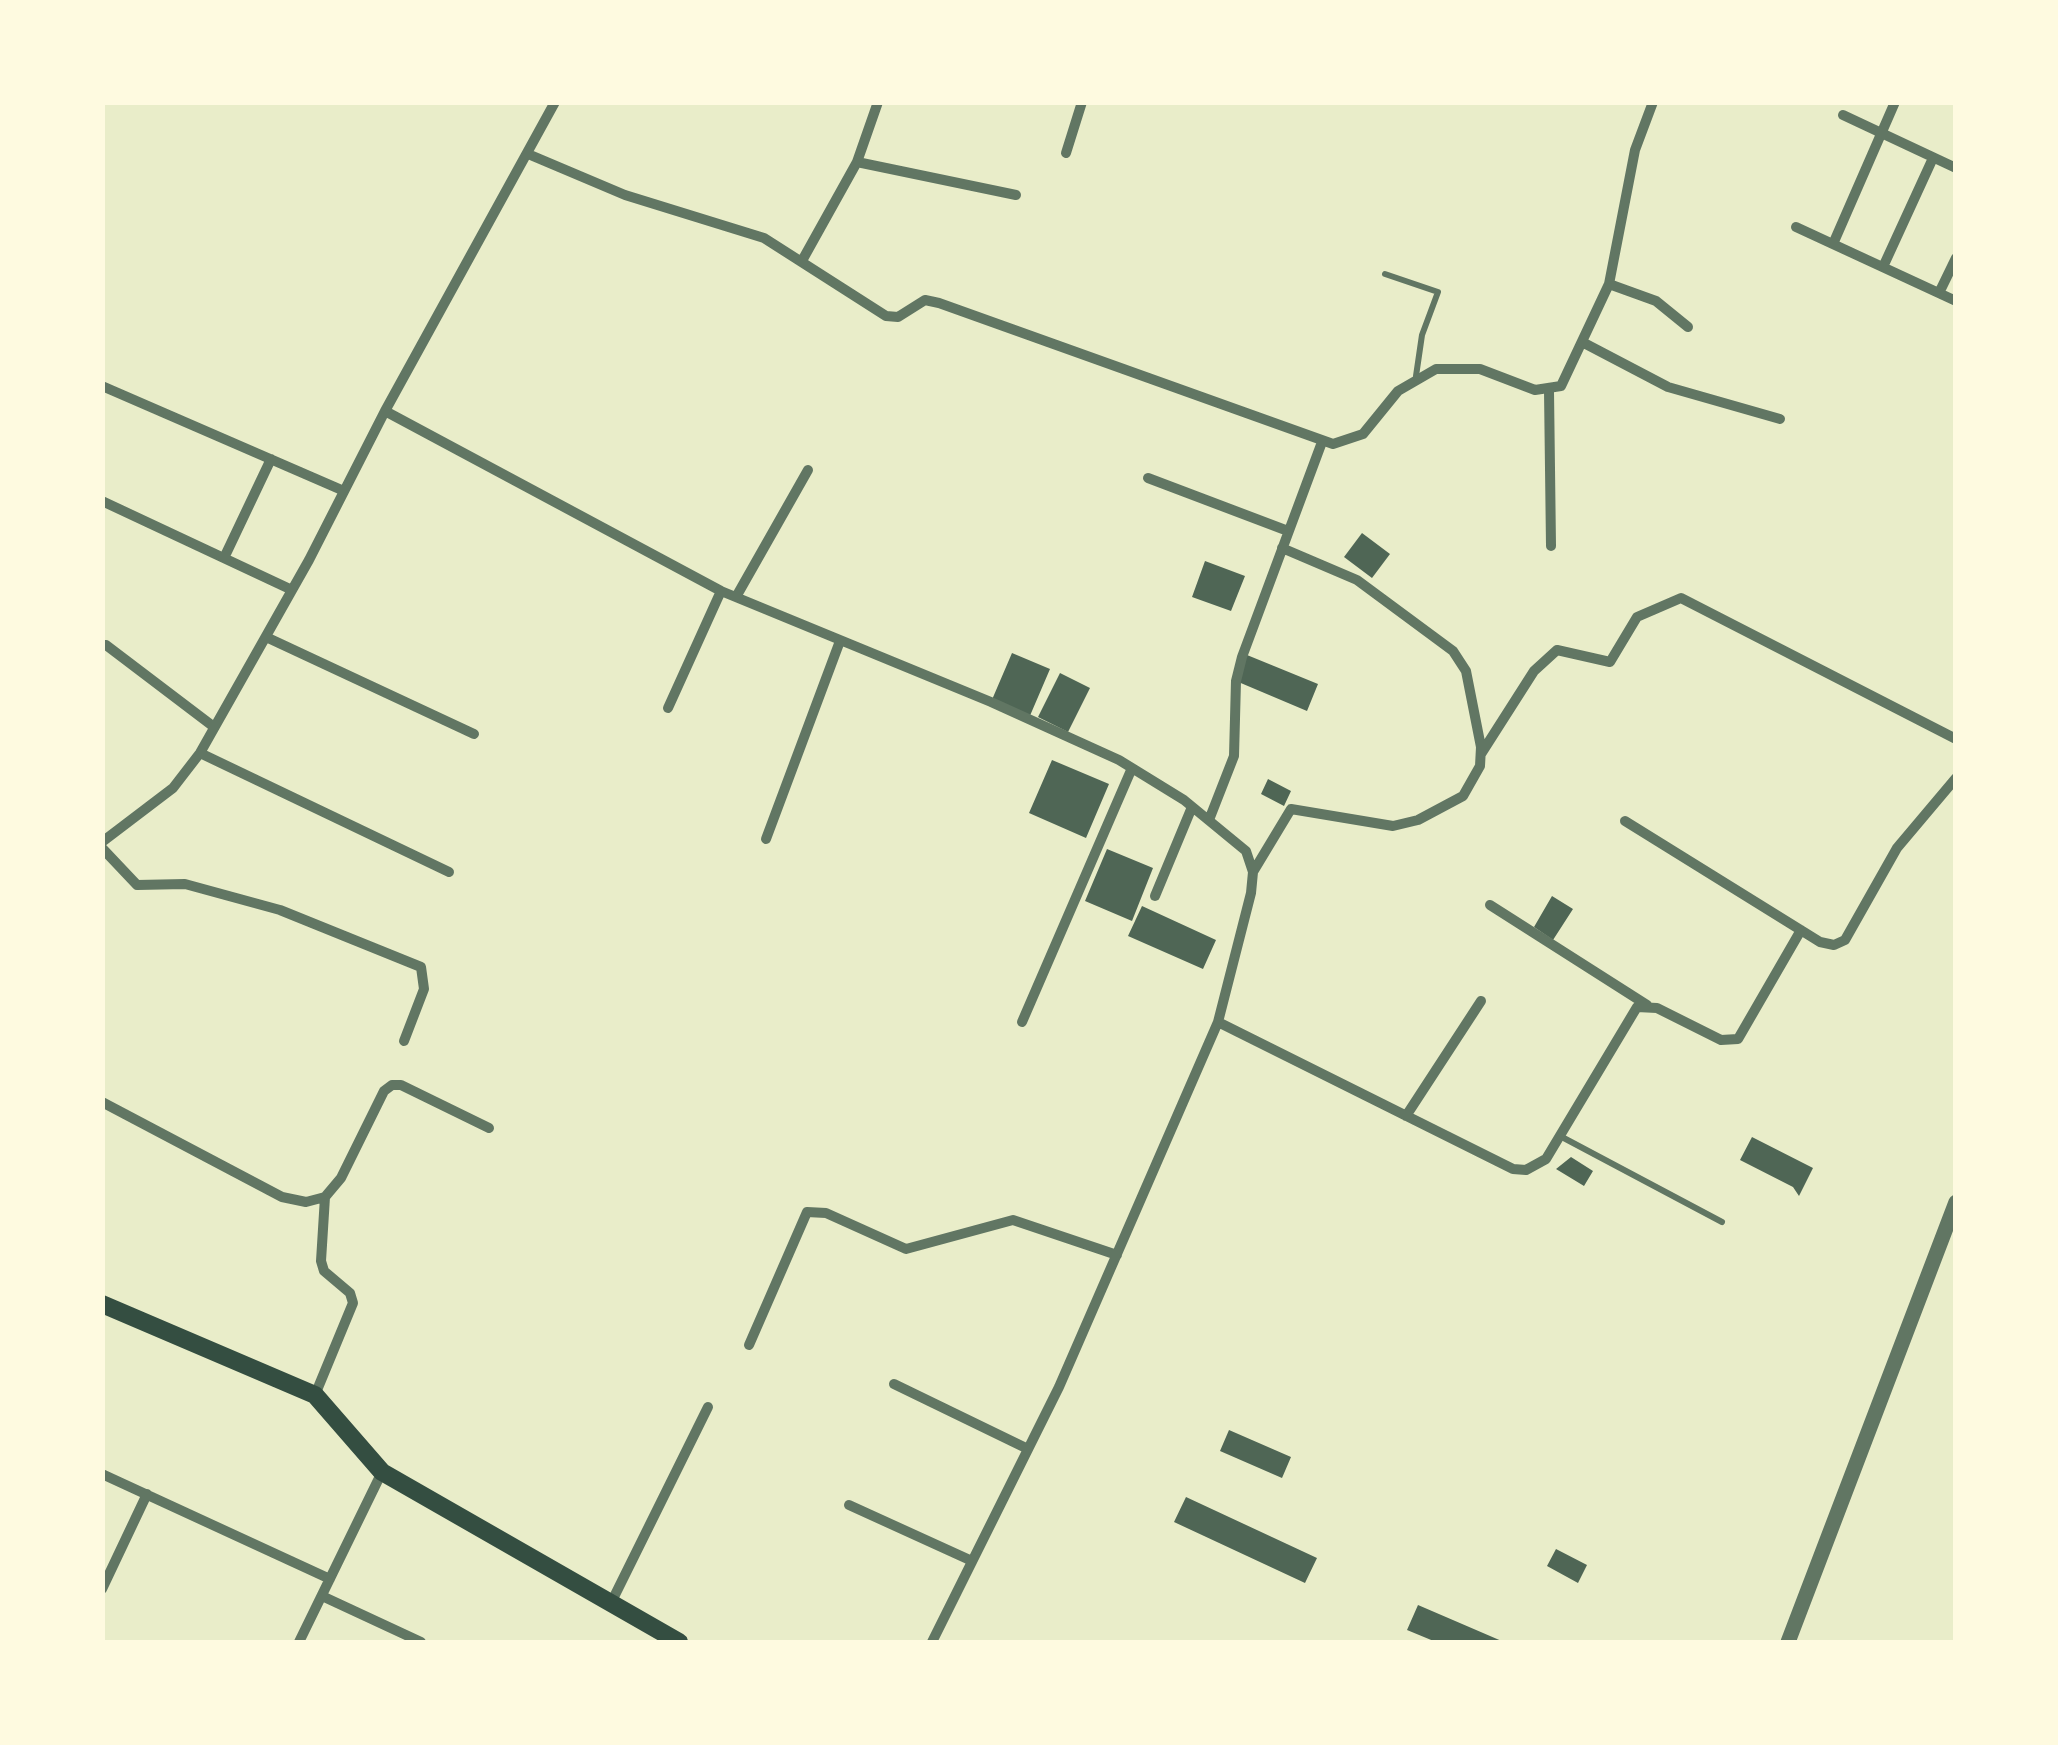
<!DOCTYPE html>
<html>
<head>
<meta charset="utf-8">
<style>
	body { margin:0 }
	#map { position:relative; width:2058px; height:1745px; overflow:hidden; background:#e9edc9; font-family:"Golos Text",sans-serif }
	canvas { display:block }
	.frame { position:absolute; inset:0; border:105px solid #fefae0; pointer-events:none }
</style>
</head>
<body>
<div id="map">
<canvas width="2058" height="1745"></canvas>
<div class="frame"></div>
</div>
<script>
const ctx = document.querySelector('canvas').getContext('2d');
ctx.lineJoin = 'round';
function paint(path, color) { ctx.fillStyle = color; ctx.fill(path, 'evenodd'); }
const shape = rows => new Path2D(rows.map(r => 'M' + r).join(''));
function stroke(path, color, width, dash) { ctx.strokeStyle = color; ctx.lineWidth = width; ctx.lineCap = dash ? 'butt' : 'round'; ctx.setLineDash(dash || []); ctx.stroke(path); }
const building = shape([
	[1362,533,1390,554,1372,578,1344,557],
	[1205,561,1245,576,1231,611,1192,597],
	[1012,653,1050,669,1029,718,991,702],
	[1247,655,1318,684,1307,711,1236,681],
	[1060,673,1090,688,1068,732,1038,717],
	[1052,760,1109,784,1086,838,1029,813],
	[1268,779,1291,791,1284,806,1261,794],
	[1107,849,1153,868,1132,921,1085,901],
	[1552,896,1573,909,1553,940,1534,927],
	[1142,906,1216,940,1203,969,1128,936],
	[1752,1137,1813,1168,1799,1196,1793,1187,1740,1160],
	[1571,1157,1593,1171,1584,1186,1556,1169],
	[1229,1430,1291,1457,1282,1478,1220,1451],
	[1186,1497,1317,1558,1305,1583,1174,1522],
	[1556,1549,1587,1565,1578,1583,1547,1566],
	[1418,1605,1504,1642,1436,1642,1407,1630]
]);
const service = shape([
	[1385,274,1438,292,1422,335,1416,376],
	[1560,1136,1722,1222]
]);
const minor = shape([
	[1843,115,1956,168],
	[1066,153,1082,102],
	[528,154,625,195,764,238,886,316,898,317,925,300,939,303,1333,444,1363,434,1398,391,1436,369,1480,369,1535,390,1561,386,1609,284,1635,150,1653,102],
	[857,162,1016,195],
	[1796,227,1956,301],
	[1833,244,1895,102],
	[803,259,857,162,878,102],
	[1883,267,1933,158],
	[1609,284,1656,301,1688,327],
	[1939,293,1956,258],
	[1584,343,1668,387,1780,419],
	[102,386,344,491],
	[1549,391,1551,546],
	[385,411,721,591,991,702,1119,760,1184,800,1246,851,1253,872,1251,893,1218,1022,1059,1387,932,1642],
	[1148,478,1288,531],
	[102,501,292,590],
	[224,558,271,459],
	[736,597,808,470],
	[266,637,474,734],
	[106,645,214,727],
	[668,708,721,591],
	[200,753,449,872],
	[1481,754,1534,671,1557,650,1610,662,1637,617,1681,598,1956,739],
	[1209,820,1234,756,1236,681,1242,657,1322,442],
	[1625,821,1820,942,1834,945,1845,940,1897,848,1956,778],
	[766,839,840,641],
	[102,842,173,788,200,753,309,560,385,411,555,102],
	[102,848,137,885,185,884,280,910,421,967,424,989,404,1041],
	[1253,872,1291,809,1393,826,1418,820,1463,796,1480,766,1481,747,1466,671,1453,651,1357,580,1282,548],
	[1155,896,1192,807],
	[1490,905,1647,1005],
	[1022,1022,1132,768],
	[1218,1022,1513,1169,1526,1170,1546,1159,1637,1007,1657,1008,1721,1040,1738,1039,1801,930],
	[102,1102,282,1197,306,1202,325,1197,341,1178,384,1091,392,1085,401,1085,489,1128],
	[1406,1116,1481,1001],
	[749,1345,807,1212,826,1213,906,1249,1013,1220,1117,1255],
	[894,1384,1028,1449],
	[315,1395,353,1303,350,1293,324,1271,321,1261,325,1197],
	[102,1474,330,1579],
	[849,1505,972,1561],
	[102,1589,147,1494],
	[322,1596,421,1642],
	[611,1603,708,1407],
	[299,1642,382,1472]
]);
const tertiary = shape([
	[1788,1642,1956,1202]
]);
const secondary = shape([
	[102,1304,315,1395,382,1472,679,1642]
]);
paint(building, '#4f6655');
stroke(service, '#617663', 6);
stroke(minor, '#617663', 10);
stroke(tertiary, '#617663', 15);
stroke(secondary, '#344e41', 18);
</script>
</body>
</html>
